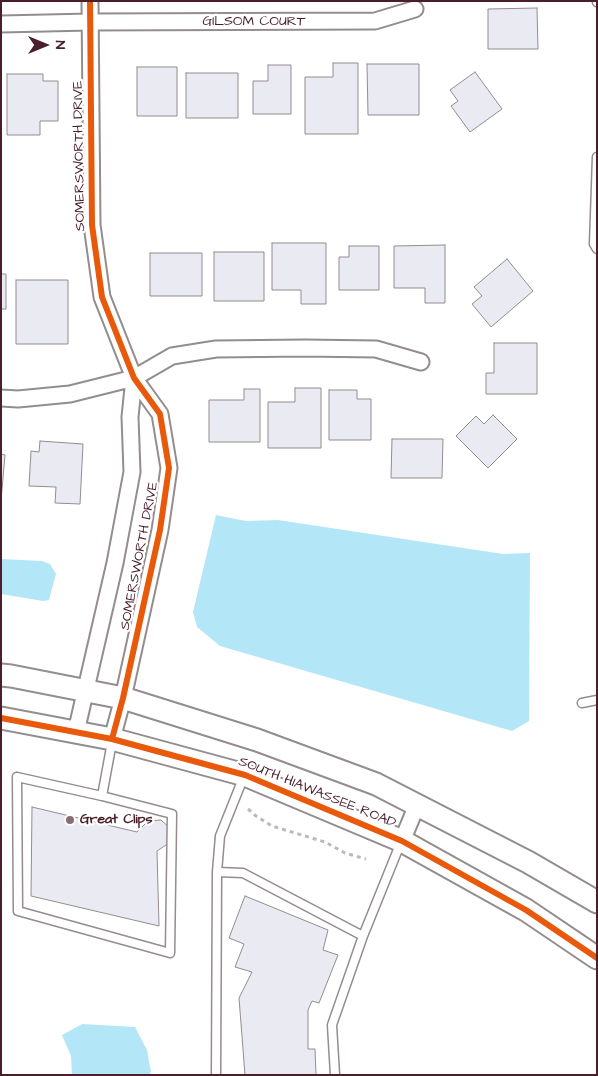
<!DOCTYPE html>
<html>
<head>
<meta charset="utf-8">
<style>
	body { margin:0 }
	#map { position:relative; width:598px; height:1076px; overflow:hidden; background:#fff; font-family:"Architects Daughter",sans-serif }
	canvas { display:block }
	.frame { position:absolute; inset:0; border:2px solid #4a1f2b; pointer-events:none }
	.north { position:absolute; left:20px; top:20px; width:50px; height:50px; -webkit-text-stroke:4px #fff; paint-order:stroke; rotate:90deg; font-size:14px; font-weight:700; line-height:20px; text-align:center; color:#4a1f2b }
	.north::after { content:''; display:block; margin:auto; width:18px; height:22px; background:#4a1f2b; clip-path:polygon(50% 0,100% 100%,50% 72%,0 100%) }
</style>
</head>
<body>
<div id="map">
<canvas width="598" height="1076"></canvas>
<div class="frame"></div>
<div class="north">N</div>
</div>
<script>
const ctx = document.querySelector('canvas').getContext('2d');
ctx.lineJoin = 'round';
function paint(path, color) { ctx.fillStyle = color; ctx.fill(path, 'evenodd'); }
const shape = rows => new Path2D(rows.map(r => 'M' + r).join(''));
function stroke(path, color, width, dash) { ctx.strokeStyle = color; ctx.lineWidth = width; ctx.lineCap = dash ? 'butt' : 'round'; ctx.setLineDash(dash || []); ctx.stroke(path); }
function drawText(font, color, halo, rows, align = 'center') {
  ctx.font = font + ' "Architects Daughter",sans-serif'; ctx.lineWidth = 4.5; ctx.setLineDash([]); ctx.textBaseline = 'middle'; ctx.strokeStyle = halo; ctx.fillStyle = color; for (const [text, x, y, turn = 0] of rows) {
    ctx.save(); ctx.translate(x, y); ctx.rotate((+turn || 0) * Math.PI / 180); ctx.textAlign = isNaN(turn) ? turn : align; if (halo) ctx.strokeText(text, 0, 0); ctx.fillText(text, 0, 0); ctx.restore();
  }
}
const water = shape([
	[216,515,246,521,278,520,503,554,530,553,529,721,512,731,220,646,197,627,193,612],
	[1,559,42,561,50,564,56,574,49,600,43,601,1,594],
	[82,1024,135,1027,147,1050,151,1072,149,1075,72,1075,71,1056,62,1035]
]);
const building = shape([
	[537,8,538,49,488,49,488,9,537,8],
	[333,63,358,63,358,134,305,134,305,77,333,77,333,63],
	[367,64,419,64,419,115,368,115,367,64],
	[268,65,291,65,291,114,253,114,253,81,268,81,268,65],
	[137,67,177,67,177,116,137,116,137,67],
	[475,72,502,109,470,132,451,106,458,101,450,90,475,72],
	[186,73,238,73,238,118,186,118,186,73],
	[7,74,43,74,43,81,58,81,58,121,40,121,40,135,7,135,7,74],
	[272,243,326,243,326,304,301,304,301,290,272,290,272,243],
	[445,245,445,303,425,303,425,288,394,288,394,246,445,245],
	[349,246,379,246,379,290,339,290,339,257,349,257,349,246],
	[214,252,264,252,264,301,214,301,214,252],
	[150,253,202,253,202,296,150,296,150,253],
	[507,259,533,291,491,327,472,304,482,296,474,287,507,259],
	[1,274,6,274,6,309,1,309,1,274],
	[16,280,68,280,68,344,16,344,16,280],
	[494,343,537,343,537,394,486,394,486,373,494,373,494,343],
	[295,388,321,388,321,448,268,448,268,402,295,402,295,388],
	[244,389,260,389,260,442,209,442,209,400,244,400,244,389],
	[329,390,357,390,357,399,371,399,371,440,329,440,329,390],
	[493,415,517,439,488,468,456,436,476,416,484,424,493,415],
	[392,439,443,439,442,478,391,478,392,439],
	[40,441,83,444,80,504,55,503,56,487,29,486,31,451,39,452,40,441],
	[1,454,5,455,1,501,1,454],
	[32,807,137,832,148,821,161,820,171,829,169,843,157,851,159,926,31,896,32,807],
	[245,896,328,930,323,950,338,955,319,1003,312,1001,308,1010,308,1049,315,1049,316,1075,245,1075,239,998,252,972,235,967,244,944,229,938,245,896]
]);
const path = shape([
	[248,809,256,816,272,826,325,842,345,853,366,859]
]);
const lane = shape([
	[597,1,597,2],
	[597,157,594,244,597,249],
	[582,703,597,700],
	[244,776,220,836,217,872,243,873,363,936],
	[17,777,102,796,172,814,170,953,18,911,17,777],
	[102,796,112,742],
	[216,1075,217,872],
	[335,1075,332,1025,363,936,401,842]
]);
const street = shape([
	[90,1,92,225,102,297,134,378,160,414,169,468,160,530,123,698,112,739],
	[1,24,90,22,375,21,415,9],
	[1,398,18,399,70,394,134,378,172,356,216,349,305,348,376,349,421,362],
	[76,732,115,563,132,472,130,417,134,378],
	[402,841,417,805]
]);
const secondary = shape([
	[1,675,11,676,123,698,257,740,376,784,528,862,597,902],
	[1,718,112,739,245,775,402,841,526,910,597,958]
]);
const cycleway = shape([
	[90,1,92,225,102,297,134,378,160,414,169,468,160,530,123,698,112,739],
	[1,718,112,739,245,775,402,841,526,910,597,958]
]);
const markers = [
	[70,820,5,"#896d75"]
];
const streetNames = [
	["GILSOM COURT",254,22],
	["SOMERSWORTH DRIVE",80,156,-91],
	["SOMERSWORTH DRIVE",140,556,-79],
	["SOUTH HIAWASSEE ROAD",317,793,22]
];
const poiNames = [
	["Great Clips",80,820]
];
paint(water, '#b3e7f7');
paint(building, '#eaeaf3');
stroke(building, '#948c8e', 1);
stroke(lane, '#948c8e', 11);
stroke(street, '#948c8e', 19);
stroke(secondary, '#948c8e', 25);
stroke(path, '#bdb8b9', 3, [4, 4]);
stroke(lane, '#fff', 8);
stroke(street, '#fff', 15);
stroke(secondary, '#fff', 21);
stroke(cycleway, '#e8590c', 6);
for (const [x, y, r, color] of markers) { const dot = new Path2D(); dot.arc(x, y, r, 0, 2 * Math.PI); ctx.fillStyle = color; ctx.fill(dot); stroke(dot, '#fff', 2); }
drawText('14px', '#4a1f2b', '#fff', streetNames);
drawText('bold 14px', '#4a1f2b', '#fff', poiNames, 'left');
</script>
</body>
</html>
